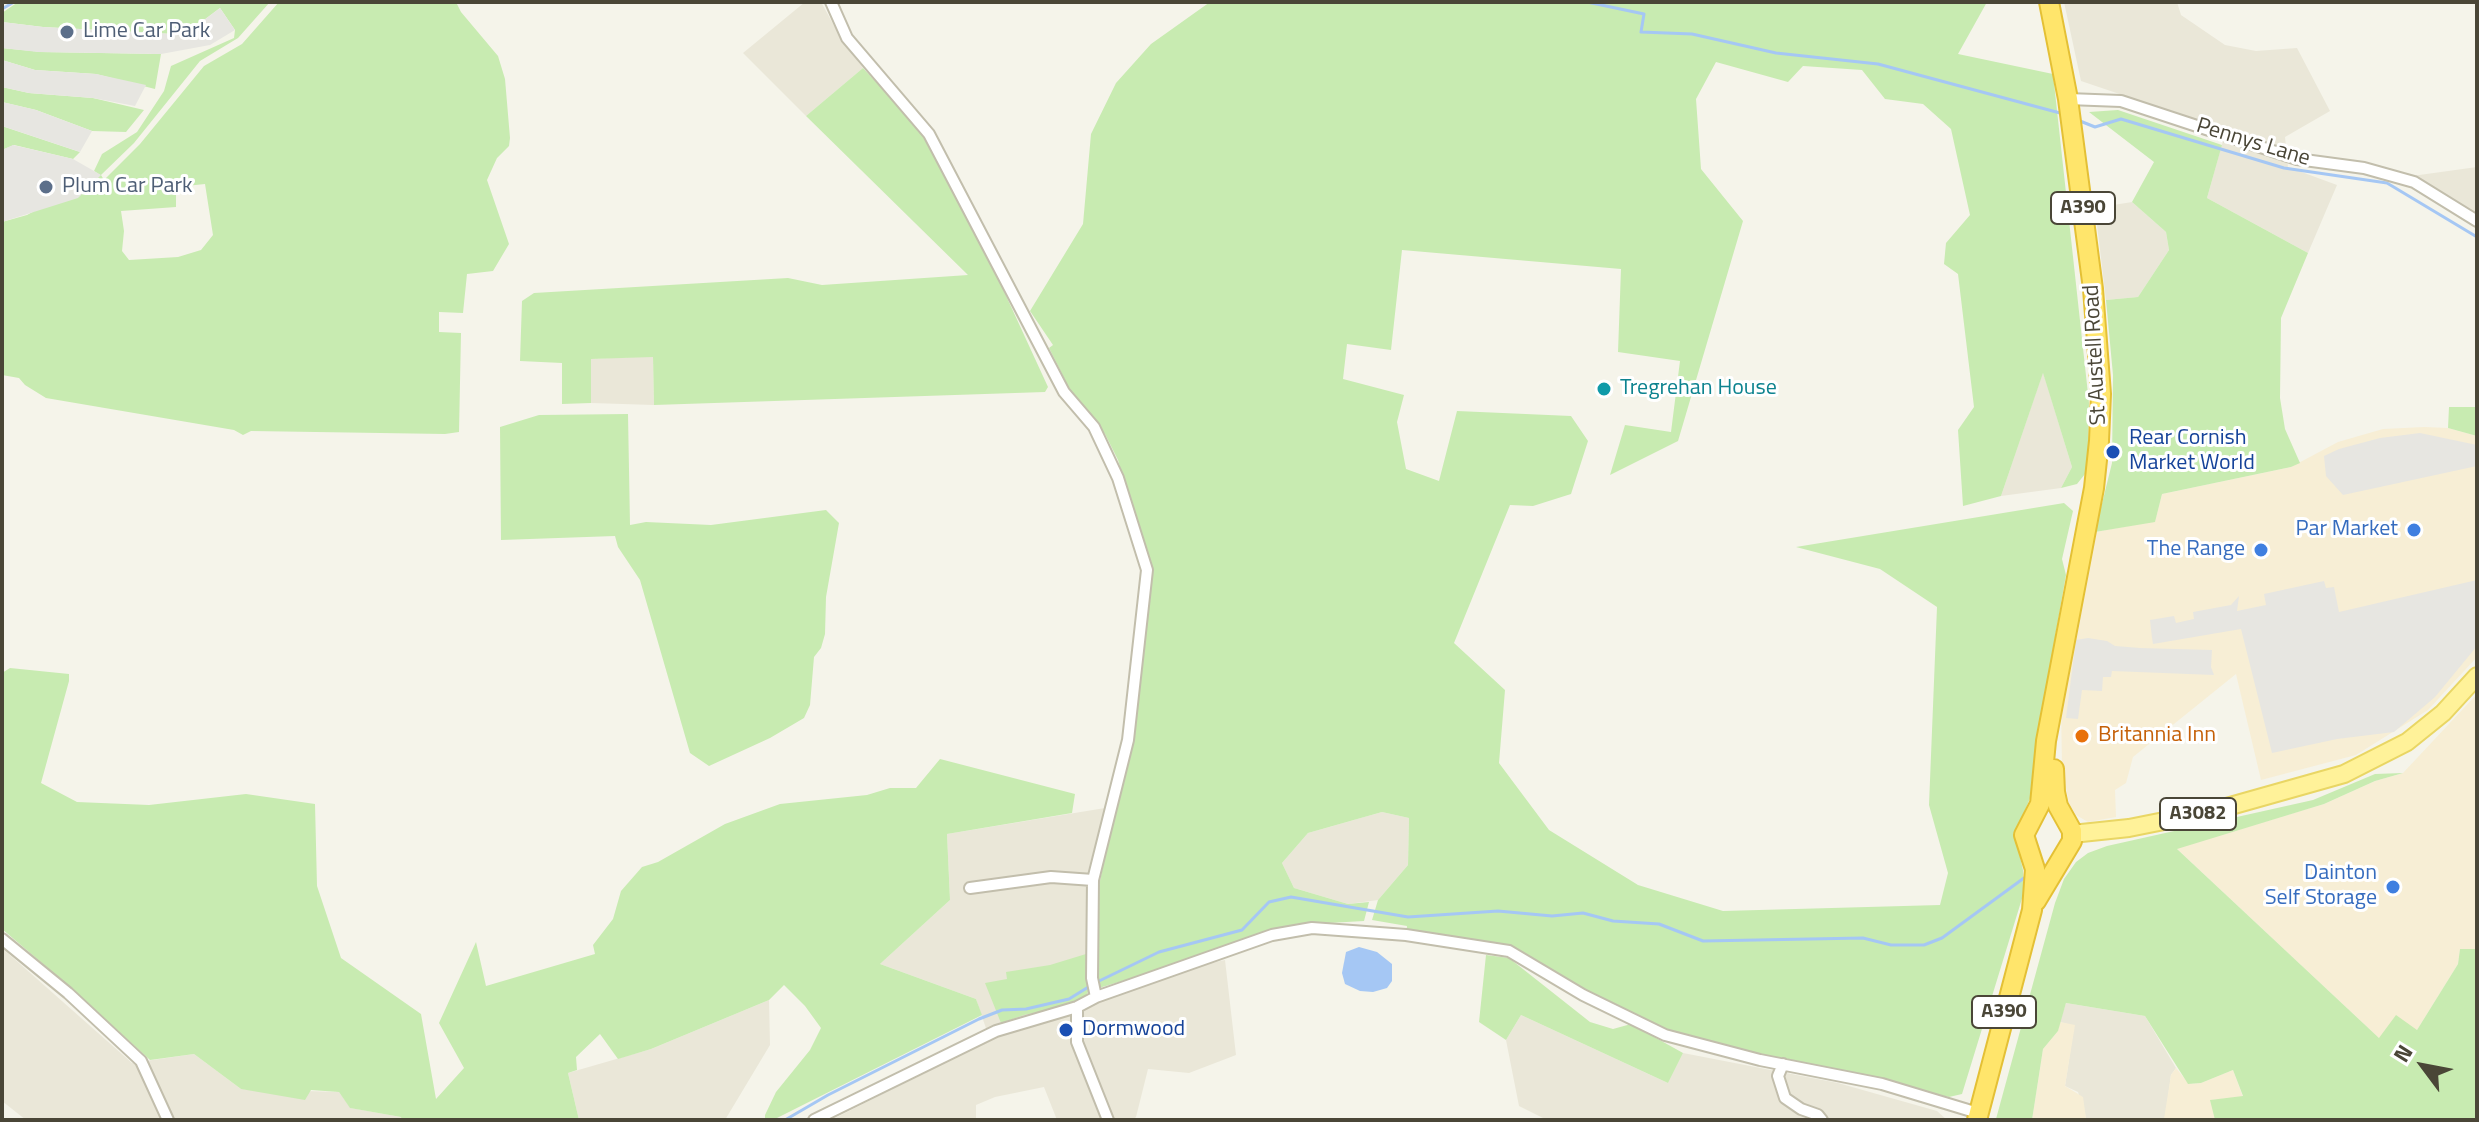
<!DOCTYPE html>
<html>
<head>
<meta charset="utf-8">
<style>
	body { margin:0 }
	#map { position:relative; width:2479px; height:1122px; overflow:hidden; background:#f5f4ea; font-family:"Titillium Web",sans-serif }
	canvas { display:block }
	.frame { position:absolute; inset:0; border:4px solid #4a4637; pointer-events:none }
	.north { position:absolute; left:2383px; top:1026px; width:80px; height:80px; -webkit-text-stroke:6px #fff; paint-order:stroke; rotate:302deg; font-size:22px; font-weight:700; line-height:32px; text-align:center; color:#4a4637 }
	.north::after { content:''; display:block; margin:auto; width:28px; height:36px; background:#4a4637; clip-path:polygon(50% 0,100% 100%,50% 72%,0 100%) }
</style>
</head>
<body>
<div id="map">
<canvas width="2479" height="1122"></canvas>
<div class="frame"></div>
<div class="north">N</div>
</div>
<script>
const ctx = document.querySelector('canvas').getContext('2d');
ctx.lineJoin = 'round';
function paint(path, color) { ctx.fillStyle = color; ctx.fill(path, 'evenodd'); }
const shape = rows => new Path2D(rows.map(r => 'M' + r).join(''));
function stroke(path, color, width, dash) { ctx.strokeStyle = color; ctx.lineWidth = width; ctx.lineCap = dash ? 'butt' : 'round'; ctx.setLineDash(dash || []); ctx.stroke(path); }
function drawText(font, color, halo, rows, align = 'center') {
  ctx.font = font + ' "Titillium Web",sans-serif'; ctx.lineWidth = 6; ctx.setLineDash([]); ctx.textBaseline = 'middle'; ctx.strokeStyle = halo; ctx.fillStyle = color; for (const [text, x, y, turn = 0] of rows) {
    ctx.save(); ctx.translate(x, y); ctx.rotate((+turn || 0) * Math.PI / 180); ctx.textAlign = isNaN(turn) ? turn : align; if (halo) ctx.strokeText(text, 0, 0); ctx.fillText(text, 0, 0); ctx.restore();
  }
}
const residential = shape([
	[805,2,821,2,842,40,863,68,806,116,743,53],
	[2064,2,2177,2,2181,15,2225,45,2256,51,2297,48,2330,111,2285,137,2288,167,2337,185,2308,253,2207,198,2226,130,2081,81],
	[2477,167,2477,215,2412,176],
	[2132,202,2166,232,2169,250,2138,297,2106,300,2095,208],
	[653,356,654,405,591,403,590,359],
	[2043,372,2072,467,2061,488,2001,496],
	[1105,808,1087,875,1086,977,1091,1001,1198,966,1225,960,1236,1055,1189,1073,1148,1069,1136,1117,1133,1120,1057,1120,1044,1087,995,1097,976,1105,976,1120,831,1120,990,1040,976,999,880,964,950,900,947,834],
	[1382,812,1409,818,1408,865,1378,900,1348,904,1294,888,1282,863,1308,833],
	[2,948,132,1063,194,1054,241,1089,339,1092,351,1108,401,1117,402,1120,26,1120,2,1101],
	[769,1000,770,1045,725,1120,579,1120,568,1073,651,1049],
	[2066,1003,2145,1016,2176,1068,2171,1075,2165,1119,2086,1118,2078,1092,2065,1086,2074,1026,2060,1022],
	[1521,1015,1668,1083,1683,1053,1838,1083,1937,1111,1947,1120,1700,1120,1701,1118,1693,1120,1547,1120,1519,1106,1506,1040]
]);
const commercial = shape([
	[2424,427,2448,428,2477,436,2477,657,2428,710,2356,755,2261,780,2236,674,2133,757,2126,783,2115,790,2116,817,2088,822,2076,815,2069,803,2062,767,2061,705,2095,532,2155,521,2162,494,2291,467,2338,442,2383,429],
	[2477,694,2477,949,2460,949,2458,964,2417,1030,2380,1039,2176,848,2324,804,2375,781,2403,773],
	[2060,1022,2075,1025,2065,1086,2083,1097,2086,1118,2164,1119,2171,1075,2176,1068,2189,1084,2201,1083,2233,1070,2243,1097,2211,1100,2215,1120,2032,1120,2043,1049,2058,1031]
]);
const green = shape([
	[18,2,270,2,238,38,200,61,134,143,101,175,104,180,140,144,204,66,242,44,279,2,456,2,461,12,498,56,505,79,510,138,509,146,497,158,487,180,509,244,493,271,467,274,463,313,439,312,439,332,461,333,459,432,445,434,251,431,243,435,234,430,46,398,25,385,19,378,2,375,2,222,27,215,100,175,94,171,102,154,137,132,164,91,171,66,234,38,235,30,220,8,196,26,173,34,43,27,2,22,2,13],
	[205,184,213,235,201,250,178,257,129,260,122,251,124,231,121,211,176,207,176,187],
	[1210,2,1987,2,1958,54,2053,74,2089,403,2088,456,2085,474,2077,484,2061,488,2072,467,2043,373,2001,496,1963,506,1958,430,1974,407,1958,274,1944,264,1946,243,1970,215,1951,129,1923,104,1885,99,1862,70,1803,66,1788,82,1716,62,1696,99,1701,169,1743,221,1678,441,1610,475,1625,425,1671,432,1680,361,1618,352,1621,269,1402,250,1391,350,1347,344,1343,379,1404,395,1397,422,1406,469,1439,481,1457,411,1571,416,1588,441,1571,494,1533,506,1510,505,1454,643,1505,690,1499,763,1549,830,1638,885,1723,911,1940,905,1948,873,1929,805,1937,607,1880,569,1796,547,2064,503,2073,511,2062,559,2066,575,2039,728,2035,786,2015,835,2023,870,2024,892,1962,1094,1949,1097,1760,1060,1665,1035,1509,951,1406,935,1407,926,1372,920,1378,900,1408,865,1409,818,1382,812,1308,833,1282,863,1294,888,1348,904,1369,902,1364,921,1311,924,1099,988,1099,886,1128,740,1150,570,1118,460,1105,434,1075,400,1049,348,1053,345,1030,311,1083,224,1091,134,1116,83,1151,44],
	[2,48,42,52,161,54,155,89,96,74,35,70,2,60],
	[863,68,925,135,996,274,1048,387,1045,392,654,405,653,357,591,359,591,403,562,404,562,363,520,361,522,301,534,293,788,278,822,285,968,275,806,116],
	[2,87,29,93,93,98,144,110,126,132,92,131,36,110,2,102],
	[2118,110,2222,145,2207,198,2308,253,2281,318,2280,398,2285,429,2300,463,2291,467,2162,494,2155,522,2095,532,2112,463,2113,375,2106,300,2138,297,2169,250,2166,232,2132,202,2154,162,2089,112],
	[2,126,80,152,73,159,14,145,2,150],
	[2449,407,2477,407,2477,436,2448,428],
	[628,414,630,525,646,522,711,525,826,510,839,523,826,597,825,634,821,648,814,657,810,705,804,718,770,738,709,766,690,753,640,580,618,547,615,536,501,540,500,427,539,415],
	[10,668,69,674,69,681,41,783,77,802,149,805,246,794,315,804,317,886,341,958,421,1014,436,1099,464,1068,439,1023,476,942,486,986,595,954,593,945,613,919,621,891,642,867,658,862,725,824,780,804,867,795,890,788,916,788,940,759,1075,794,1072,813,947,834,950,900,880,964,976,999,982,1015,773,1120,765,1120,765,1115,776,1092,810,1050,821,1028,805,1006,784,985,769,1000,651,1049,618,1059,600,1034,576,1057,577,1070,568,1073,579,1120,402,1120,401,1117,350,1108,339,1092,311,1090,305,1100,241,1089,194,1054,150,1060,69,986,2,929,2,673],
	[2403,773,2375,781,2324,804,2177,849,2379,1038,2396,1015,2417,1030,2458,964,2460,949,2477,949,2477,1120,2215,1120,2210,1100,2243,1096,2233,1070,2201,1083,2188,1084,2145,1016,2066,1003,2058,1031,2043,1049,2032,1120,1996,1119,2055,903,2064,879,2076,862,2088,853,2107,846,2313,800,2375,774],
	[1086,954,1088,992,1085,997,1070,1005,1024,1015,1001,1023,985,983,1007,979,1006,972,1050,965],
	[1486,955,1509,958,1590,1022,1613,1029,1631,1024,1683,1053,1668,1083,1521,1015,1506,1040,1479,1022]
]);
const parking = shape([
	[220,8,235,30,210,45,161,54,38,52,2,48,2,22,43,27,172,34,196,26],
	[2,60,35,70,96,74,146,85,135,106,93,98,29,93,2,87],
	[2,102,36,110,92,131,80,152,2,126],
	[13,145,73,159,101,175,78,198,2,222,2,150],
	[2420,433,2477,445,2477,466,2343,495,2326,476,2324,456,2339,449,2380,438],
	[2477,580,2477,646,2435,697,2394,732,2337,739,2272,753,2241,629,2153,644,2152,638,2150,620,2174,616,2176,623,2194,619,2193,612,2231,605,2239,596,2237,611,2266,605,2264,594,2324,581,2326,588,2334,587,2339,612],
	[2088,638,2107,641,2115,646,2140,648,2212,650,2211,667,2214,675,2112,671,2111,677,2103,677,2102,691,2082,690,2078,719,2066,718,2076,640]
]);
const water = shape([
	[1359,947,1377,952,1392,964,1392,981,1387,988,1373,992,1360,991,1345,984,1342,973,1346,952]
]);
const stream = shape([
	[1587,2,1644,14,1641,32,1692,34,1776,53,1878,64,2060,113],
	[2,9,14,2],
	[2080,121,2095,127,2121,119,2284,168,2387,183,2477,237],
	[1097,982,1159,952,1242,930,1269,902,1291,897,1408,917,1498,911,1552,916,1583,913,1613,921,1659,924,1703,941,1863,938,1891,945,1924,945,1942,938,2024,878],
	[785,1120,828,1095,979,1019,1002,1010,1026,1009,1069,999,1090,986]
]);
const street = shape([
	[831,2,847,38,929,134,1064,392,1094,427,1118,478,1147,570,1128,740,1093,880,1092,978,1096,997],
	[2068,99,2121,101,2297,159,2364,168,2414,182,2477,221],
	[970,888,1051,877,1093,880],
	[2,939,68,993,141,1061,168,1120],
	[1077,1007,1077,1042,1108,1120],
	[1783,1064,1778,1076,1785,1098,1801,1109,1818,1115,1822,1120],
	[814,1120,996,1031,1077,1007,1096,997,1272,935,1312,928,1406,935,1509,951,1583,995,1665,1035,1760,1060,1882,1084,1978,1113]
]);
const primary = shape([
	[2072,834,2129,828,2209,812,2344,774,2407,742,2443,713,2477,676]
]);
const highway = shape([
	[2036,901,2072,841,2072,831,2058,806,2055,792,2054,769],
	[1977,1120,2032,910,2035,869,2024,835,2040,804,2046,741,2094,488,2099,441,2101,394,2093,289,2068,99,2049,2]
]);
const markers = [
	[67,32,8,"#5c6f8a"],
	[46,187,8,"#5c6f8a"],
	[1604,389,8,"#0f9aa8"],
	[2113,452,8,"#1a4fb4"],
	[2414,530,8,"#3f7fe0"],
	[2261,550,8,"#3f7fe0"],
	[2082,736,8,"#e8710a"],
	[2393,887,8,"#3f7fe0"],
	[1066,1030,8,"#1a4fb4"]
];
const shields = [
	[2083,208,64],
	[2198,814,76],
	[2004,1012,64]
];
const shieldNames = [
	["A390",2083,208],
	["A3082",2198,814],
	["A390",2004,1012]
];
const serviceNames = [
	["Lime Car Park",83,32],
	["Plum Car Park",62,187]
];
const streetNames = [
	["Pennys Lane",2253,143,17],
	["St Austell Road",2096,355,-93]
];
const cultureNames = [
	["Tregrehan House",1620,389]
];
const transitNames = [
	["Rear Cornish",2129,439],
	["Market World",2129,464],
	["Dormwood",1082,1030]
];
const shopNames = [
	["Par Market",2398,530],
	["The Range",2245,550],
	["Dainton",2377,874],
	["Self Storage",2377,899]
];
const foodNames = [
	["Britannia Inn",2098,736]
];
paint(residential, '#eae7d8');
paint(commercial, '#f7eed5');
paint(green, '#c8ebb1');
paint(parking, '#e7e6e1');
paint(water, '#a5c7f4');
stroke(stream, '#a5c7f4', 3);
stroke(street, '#c2beac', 14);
stroke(primary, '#e9d664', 20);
stroke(highway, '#e4c035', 22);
stroke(street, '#fff', 10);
stroke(primary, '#fff299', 16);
stroke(highway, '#ffe56b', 18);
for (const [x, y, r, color] of markers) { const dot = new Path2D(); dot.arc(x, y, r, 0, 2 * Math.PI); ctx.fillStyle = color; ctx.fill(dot); stroke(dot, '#fff', 3); }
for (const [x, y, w] of shields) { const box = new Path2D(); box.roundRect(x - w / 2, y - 16, w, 32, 6); ctx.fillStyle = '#fff'; ctx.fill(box); stroke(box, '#4a4637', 2); }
drawText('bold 20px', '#4a4637', null, shieldNames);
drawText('22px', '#4e5e75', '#fff', serviceNames, 'left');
drawText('22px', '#4a4637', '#fff', streetNames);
drawText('22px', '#0d838f', '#fff', cultureNames, 'left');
drawText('22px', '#164399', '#fff', transitNames, 'left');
drawText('22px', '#366cbe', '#fff', shopNames, 'right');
drawText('22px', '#c56008', '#fff', foodNames, 'left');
</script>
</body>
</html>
